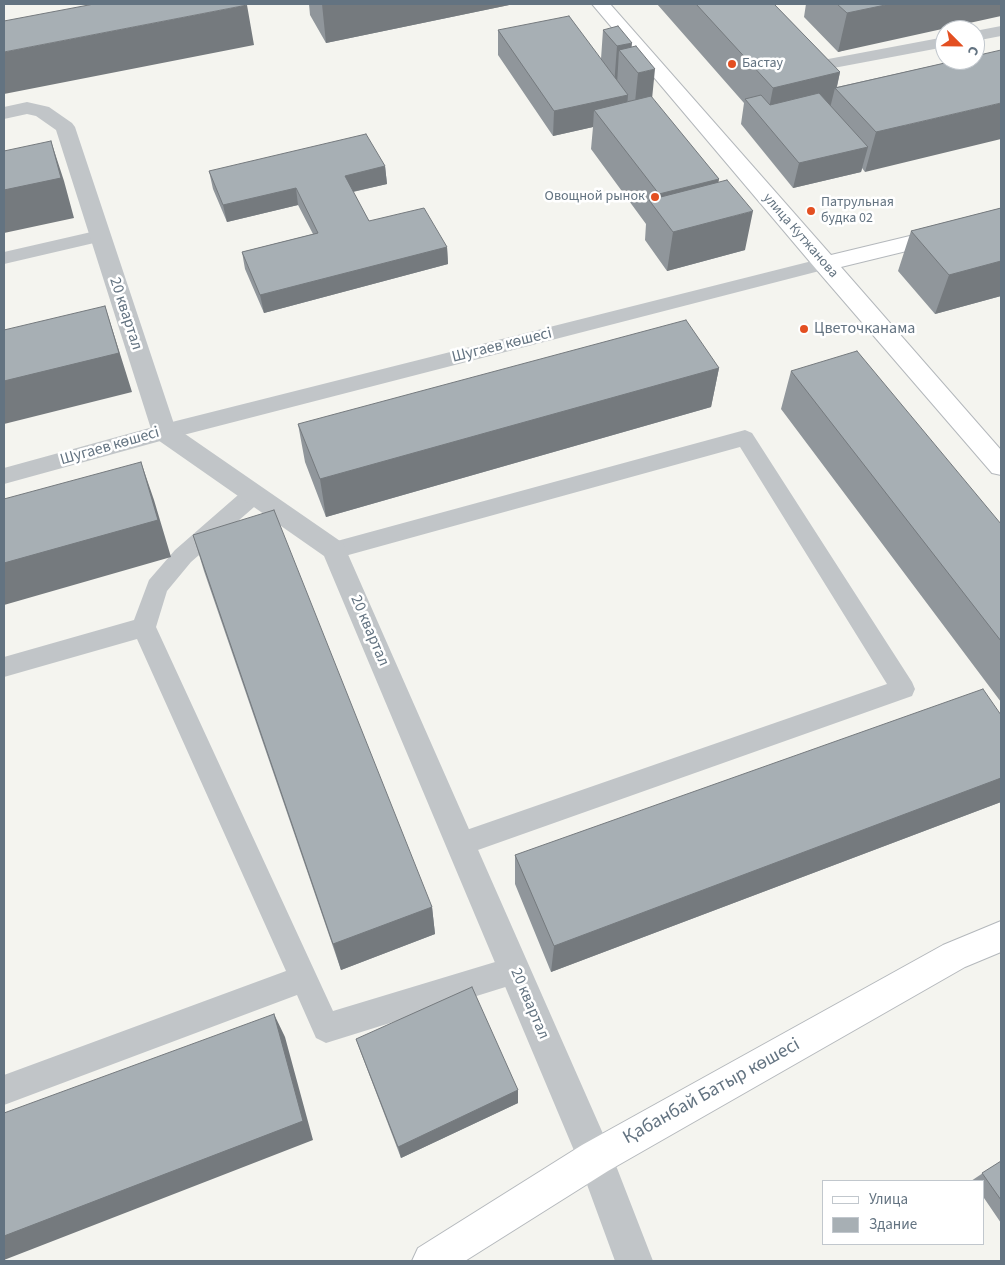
<!DOCTYPE html>
<html>
<head>
<meta charset="utf-8">
<style>
	body { margin:0 }
	#map { position:relative; width:1005px; height:1265px; overflow:hidden; background:#f4f4ef; font-family:"Source Sans 3",sans-serif }
	canvas { display:block }
	.frame { position:absolute; inset:0; border:5px solid #637381; pointer-events:none }
	.legend { position:absolute; left:822px; top:1180px; width:162px; height:65px; box-sizing:border-box; background:#fff; border:1px solid #c1c7cd; margin:0; padding:6px 9px; list-style:none; font-size:15px; color:#637381 }
	.legend li { display:flex; align-items:center; gap:10px; height:25px }
	.legend b { width:25px; border:1px solid #c1c7cd }
	.north { position:absolute; left:935px; top:20px; width:50px; height:50px; box-sizing:border-box; background:#fff; border:1px solid #c1c7cd; border-radius:50%; rotate:113deg; font-size:14px; font-weight:700; line-height:20px; text-align:center; color:#637381 }
	.north::after { content:''; display:block; margin:auto; width:18px; height:22px; background:#e34f21; clip-path:polygon(50% 0,100% 100%,50% 72%,0 100%) }
</style>
</head>
<body>
<div id="map">
<canvas width="1005" height="1265"></canvas>
<div class="frame"></div>
<ul class="legend">
<li><b style="height:6px;background:#fff"></b>Улица</li>
<li><b style="height:14px;background:#a7afb4"></b>Здание</li>
</ul>
<div class="north">С</div>
</div>
<script>
const ctx = document.querySelector('canvas').getContext('2d');
ctx.lineJoin = 'round';
const shape = rows => new Path2D(rows.map(r => 'M' + r).join(''));
function stroke(path, color, width, dash) { ctx.strokeStyle = color; ctx.lineWidth = width; ctx.lineCap = dash ? 'butt' : 'round'; ctx.setLineDash(dash || []); ctx.stroke(path); }
function paint(path, color) { ctx.fillStyle = color; ctx.fill(path, 'evenodd'); }
function drawText(font, color, halo, rows, align = 'center') {
  ctx.font = font + ' "Source Sans 3",sans-serif'; ctx.lineWidth = 5; ctx.setLineDash([]); ctx.textBaseline = 'middle'; ctx.strokeStyle = halo; ctx.fillStyle = color; for (const [text, x, y, turn = 0] of rows) {
    ctx.save(); ctx.translate(x, y); ctx.rotate((+turn || 0) * Math.PI / 180); ctx.textAlign = isNaN(turn) ? turn : align; if (halo) ctx.strokeText(text, 0, 0); ctx.fillText(text, 0, 0); ctx.restore();
  }
}
const lane = shape([
	[1001,26,1001,36,975,41,975,31,1001,26],
	[945,37,945,47,807,73,801,71,799,68,801,65,807,63,945,37],
	[100,230,107,232,109,236,107,240,4,264,4,252,100,230],
	[824,258,831,260,833,264,831,268,164,440,4,484,4,468,164,424,824,258],
	[745,430,752,433,912,682,915,689,912,696,461,856,452,853,448,844,452,835,887,684,740,447,334,559,326,556,323,550,326,544,745,430],
	[253,487,261,489,264,495,261,501,191,562,167,591,156,627,333,1011,515,956,525,960,529,970,525,980,515,984,326,1043,316,1038,297,995,4,1105,4,1075,286,971,137,639,4,677,4,657,134,620,149,580,175,550,245,489,253,487]
]);
const street = shape([
	[27,102,49,107,72,123,75,127,175,427,343,543,608,1145,653,1261,615,1261,578,1160,324,556,155,438,152,432,56,130,36,116,27,114,4,119,4,107,27,102]
]);
const secondary = shape([
	[592,4,610,4,831,255,1001,214,1001,228,841,267,1001,450,1001,475,992,473,816,269,592,4],
	[1001,921,1001,952,965,967,608,1171,465,1261,412,1261,418,1248,582,1145,943,945,1001,921]
]);
const wall = shape([
	[309,4,514,4,326,43,310,15],
	[657,4,774,4,840,72,837,87,958,60,865,172,862,168,861,172,793,188,741,124,744,103],
	[806,4,1001,4,838,52,804,17],
	[498,30,601,59,603,30,632,47,652,98,719,179,718,182,745,250,667,271,645,240,646,224,591,149,593,127,553,136,498,55],
	[385,166,387,184,353,192,369,221,447,247,448,264,264,313,245,269,242,252,313,234,298,205,227,222,213,189,209,171],
	[1001,208,1001,296,935,314,898,271,911,231],
	[719,368,711,407,326,517,305,462,298,424],
	[791,371,1001,524,1001,702,781,409],
	[193,535,432,907,435,934,341,970,204,571],
	[1001,715,1001,802,551,972,515,884,515,855],
	[356,1039,518,1090,518,1103,401,1158,361,1053],
	[1001,1161,1001,1223,984,1198,984,1181,971,1181]
]);
const shadedWall = shape([
	[322,4,514,4,326,43],
	[890,4,1001,4,1001,16,838,52,847,13],
	[247,5,254,45,4,94,4,52],
	[632,43,630,63,619,50,617,85,614,86,617,46],
	[655,69,651,109,634,112,638,73],
	[840,72,836,90,835,88,829,112,766,124,773,88],
	[628,95,626,120,594,110,593,127,553,136,554,111],
	[1001,103,1001,139,865,172,876,132],
	[51,141,64,181,74,218,4,233,4,190],
	[868,147,861,172,793,188,799,163],
	[385,166,387,184,347,193,345,176],
	[719,179,712,219,657,210,659,194],
	[296,188,298,205,227,222,223,205],
	[753,211,745,250,667,271,673,232],
	[447,247,448,264,264,313,260,295],
	[1001,261,1001,296,935,314,949,275],
	[105,306,132,392,4,424,4,381],
	[719,368,711,407,326,517,320,479],
	[141,462,154,500,171,557,4,605,4,563],
	[1001,778,1001,802,551,972,554,946],
	[432,907,435,934,341,970,333,944],
	[274,1014,285,1037,313,1140,4,1260,4,1236],
	[518,1090,518,1103,401,1158,398,1147]
]);
const building = shape([
	[94,4,247,4,247,5,4,52,4,21,94,4],
	[696,4,774,4,840,72,773,88,696,4],
	[837,4,890,4,847,13,837,4],
	[569,16,628,95,554,111,498,30,569,16],
	[618,26,632,43,617,46,603,30,618,26],
	[636,46,655,69,638,73,619,50,636,46],
	[1001,50,1001,103,876,132,835,88,958,60,975,60,975,56,1001,50],
	[819,93,868,147,799,163,745,99,761,95,770,105,819,93],
	[651,96,719,179,659,194,594,110,651,96],
	[366,134,385,166,345,176,369,221,424,208,447,247,260,295,242,252,318,233,296,188,223,205,209,171,366,134],
	[51,141,61,178,4,190,4,151,51,141],
	[727,180,753,211,673,232,649,200,727,180],
	[1001,208,1001,261,949,275,911,231,1001,208],
	[105,306,119,353,4,381,4,330,105,306],
	[686,320,719,368,320,479,298,424,686,320],
	[857,351,1001,524,1001,641,791,371,857,351],
	[141,462,158,520,4,563,4,499,141,462],
	[274,510,432,907,333,944,193,535,274,510],
	[983,689,1001,715,1001,778,554,946,515,855,983,689],
	[472,987,518,1090,398,1147,356,1039,472,987],
	[274,1014,303,1121,4,1236,4,1113,274,1014],
	[1001,1161,1001,1200,982,1173,1001,1161]
]);
const markers = [
	[732,64,5,"#e34f21"],
	[655,197,5,"#e34f21"],
	[811,211,5,"#e34f21"],
	[804,329,5,"#e34f21"]
];
const farPoinames = [
	["Бастау",742,64],
	["Овощной рынок",645,197,"right"],
	["Патрульная",821,203],
	["будка 02",821,219]
];
const farStreetnames = [
	["улица Кутжанова",800,236,49]
];
const streetNames = [
	["20 квартал",125,314,72],
	["Шугаев көшесі",502,346,-14],
	["Шугаев көшесі",110,447,-16],
	["20 квартал",369,631,67],
	["20 квартал",529,1004,67]
];
const poiNames = [
	["Цветочканама",814,329]
];
const nearStreetnames = [
	["Қабанбай Батыр көшесі",712,1092,-29]
];
stroke(secondary, '#b4b8bc', 2);
paint(lane, '#c1c5c8');
paint(street, '#c1c5c8');
paint(secondary, '#fff');
paint(wall, '#90969b');
paint(shadedWall, '#757a7e');
paint(building, '#a7afb4');
stroke(building, '#757a7e', 1);
for (const [x, y, r, color] of markers) { const dot = new Path2D(); dot.arc(x, y, r, 0, 2 * Math.PI); ctx.fillStyle = color; ctx.fill(dot); stroke(dot, '#fff', 2); }
drawText('14px', '#637381', '#fff', farPoinames, 'left');
drawText('14px', '#637381', '#fff', farStreetnames);
drawText('16px', '#637381', '#fff', streetNames);
drawText('16px', '#637381', '#fff', poiNames, 'left');
drawText('19px', '#637381', '#fff', nearStreetnames);
</script>
</body>
</html>
